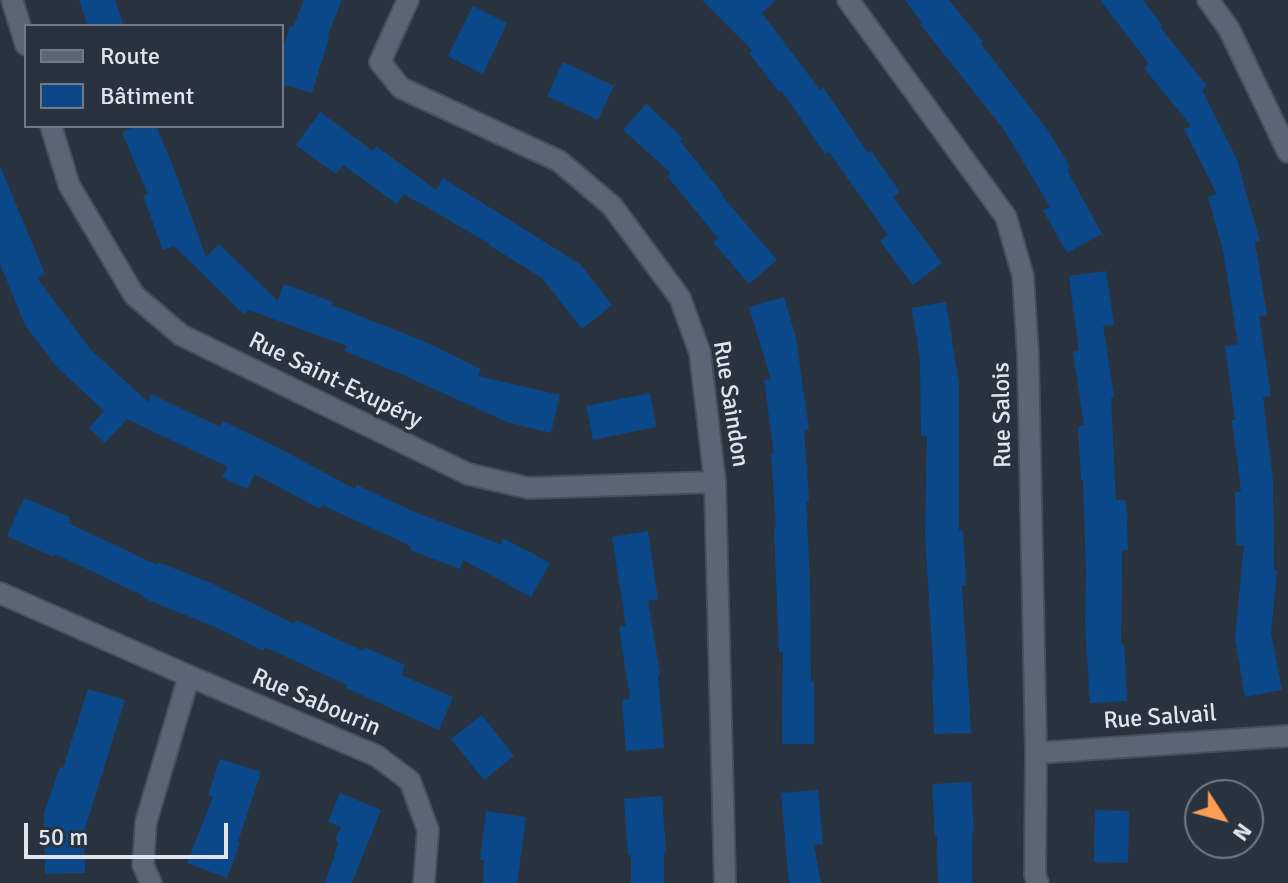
<!DOCTYPE html>
<html>
<head>
<meta charset="utf-8">
<style>
	body { margin:0 }
	#map { position:relative; width:1288px; height:883px; overflow:hidden; background:#29333f; font-family:Signika,sans-serif }
	canvas { display:block }
	.legend { position:absolute; left:24px; top:24px; width:260px; height:104px; box-sizing:border-box; background:#29333f; border:2px solid #727a85; margin:0; padding:10px 14px; list-style:none; font-size:24px; color:#dfe5ed }
	.legend li { display:flex; align-items:center; gap:16px; height:40px }
	.legend b { width:40px; border:2px solid #727a85 }
	.north { position:absolute; left:1184px; top:779px; width:80px; height:80px; box-sizing:border-box; background:#29333f; border:2px solid #727a85; border-radius:50%; rotate:126deg; font-size:22px; font-weight:700; line-height:32px; text-align:center; color:#dfe5ed }
	.north::after { content:''; display:block; margin:auto; width:28px; height:36px; background:#fd9c55; clip-path:polygon(50% 0,100% 100%,50% 72%,0 100%) }
	.scale { position:absolute; left:24px; top:823px; width:204px; height:36px; box-sizing:border-box; border:4px solid #dfe5ed; border-top:0; padding-left:10px; font-size:24px; line-height:28px; white-space:nowrap; color:#dfe5ed; -webkit-text-stroke:6px #29333f; paint-order:stroke }
</style>
</head>
<body>
<div id="map">
<canvas width="1288" height="883"></canvas>
<ul class="legend">
<li><b style="height:10px;background:#5b6674"></b>Route</li>
<li><b style="height:22px;background:#0b4889"></b>Bâtiment</li>
</ul>
<div class="north">N</div>
<div class="scale">50 m</div>
</div>
<script>
const ctx = document.querySelector('canvas').getContext('2d');
ctx.lineJoin = 'round';
function paint(path, color) { ctx.fillStyle = color; ctx.fill(path, 'evenodd'); }
const shape = rows => new Path2D(rows.map(r => 'M' + r).join(''));
function stroke(path, color, width, dash) { ctx.strokeStyle = color; ctx.lineWidth = width; ctx.lineCap = dash ? 'butt' : 'round'; ctx.setLineDash(dash || []); ctx.stroke(path); }
function drawText(font, color, halo, rows, align = 'center') {
  ctx.font = font + ' Signika,sans-serif'; ctx.lineWidth = 7; ctx.setLineDash([]); ctx.textBaseline = 'middle'; ctx.strokeStyle = halo; ctx.fillStyle = color; for (const [text, x, y, turn = 0] of rows) {
    ctx.save(); ctx.translate(x, y); ctx.rotate((+turn || 0) * Math.PI / 180); ctx.textAlign = isNaN(turn) ? turn : align; if (halo) ctx.strokeText(text, 0, 0); ctx.fillText(text, 0, 0); ctx.restore();
  }
}
const building = shape([
	[79,0,115,0,124,26,88,26],
	[304,0,342,0,327,37,329,38,312,93,282,84,282,53,290,26,293,27],
	[702,0,776,0,762,13,820,90,823,87,868,153,871,151,900,192,893,197,942,263,913,285,880,241,888,235,829,152,825,154,782,91,779,92,749,53,752,50],
	[905,0,949,0,983,42,981,44,1047,129,1070,167,1067,170,1102,234,1067,253,1043,210,1050,207,1005,131,920,24,922,23],
	[1100,0,1143,0,1162,25,1160,27,1207,86,1202,90,1236,157,1260,241,1255,242,1267,315,1259,316,1271,396,1263,397,1273,482,1274,570,1277,570,1271,633,1282,690,1245,697,1235,638,1244,545,1236,545,1235,492,1241,492,1232,420,1235,420,1225,346,1238,344,1223,250,1208,197,1217,194,1184,129,1191,126,1144,68,1149,64],
	[473,6,507,23,483,74,448,56],
	[563,62,614,86,598,120,547,96],
	[646,104,683,138,680,141,723,194,722,196,777,260,749,284,713,242,718,238,667,176,671,173,623,130],
	[320,112,373,151,376,146,436,190,443,178,581,265,612,305,582,329,542,278,489,245,490,244,404,194,397,204,343,165,336,174,296,145],
	[137,126,156,126,174,169,206,257,219,244,278,301,284,284,333,302,332,305,421,340,481,369,478,376,560,395,551,433,507,422,401,374,345,351,347,346,249,310,244,314,174,246,163,250,143,196,148,194,122,132],
	[0,166,45,274,37,278,91,350,148,402,151,394,220,427,223,421,290,454,355,489,357,485,412,511,500,544,503,538,550,563,531,597,463,560,460,569,410,550,411,546,322,505,320,509,255,474,247,489,222,477,228,467,127,419,105,443,89,428,104,411,56,366,25,325,0,264],
	[1106,271,1114,325,1103,326,1114,397,1111,398,1116,500,1126,500,1128,550,1122,550,1121,645,1124,644,1127,701,1090,703,1085,625,1086,574,1083,480,1081,480,1078,426,1084,425,1073,352,1079,350,1069,276],
	[784,297,796,338,809,429,804,430,809,501,806,502,810,582,811,682,814,682,814,744,782,744,783,652,779,652,774,527,776,527,771,453,774,453,764,380,771,379,749,307],
	[946,302,959,385,959,531,963,531,966,585,962,586,971,733,934,734,932,679,934,679,925,535,927,436,921,436,920,360,912,308],
	[650,393,656,427,593,440,586,406],
	[24,498,70,517,68,523,157,565,158,562,213,584,294,624,296,620,363,651,364,647,405,665,401,675,453,697,439,730,346,688,347,685,265,647,263,651,213,626,143,598,144,596,55,554,54,557,7,536],
	[648,531,658,599,648,601,660,675,658,675,664,748,626,751,622,700,630,699,619,627,626,626,612,537],
	[88,689,125,700,84,832,85,873,45,874,44,813,60,767,63,768],
	[482,715,514,756,484,780,451,739],
	[220,759,261,772,238,842,240,843,227,878,187,863,213,797,208,795],
	[971,782,974,833,972,833,972,883,938,883,937,836,935,836,932,784],
	[818,790,823,844,814,845,821,883,789,883,781,793],
	[340,793,381,810,352,883,325,883,339,842,335,840,341,827,328,822],
	[662,796,666,852,664,852,664,883,631,883,631,855,628,855,624,799],
	[1095,810,1129,811,1128,863,1094,862],
	[486,811,526,817,517,883,483,883,484,860,480,860]
]);
const minor = shape([
	[12,0,26,45],
	[408,0,380,62,401,88,559,161,612,206,680,298,700,353,715,482,725,883],
	[848,0,1006,217,1023,276,1028,356,1036,753,1035,875,1038,883],
	[1208,0,1229,29,1288,152],
	[51,126,69,185,134,295,181,335,468,474,528,488,715,482],
	[0,593,189,676,146,822,143,865,151,883],
	[189,676,377,756,410,781,428,830,424,883],
	[1036,753,1288,736]
]);
const streetNames = [
	["Rue Saint-Exupéry",335,381,26],
	["Rue Saindon",730,404,81],
	["Rue Salois",1003,415,-91],
	["Rue Sabourin",316,703,23],
	["Rue Salvail",1160,718,-4]
];
paint(building, '#0b4889');
stroke(minor, '#47505a', 24);
stroke(minor, '#5b6674', 20);
drawText('24px', '#dfe5ed', '#29333f', streetNames);
</script>
</body>
</html>
